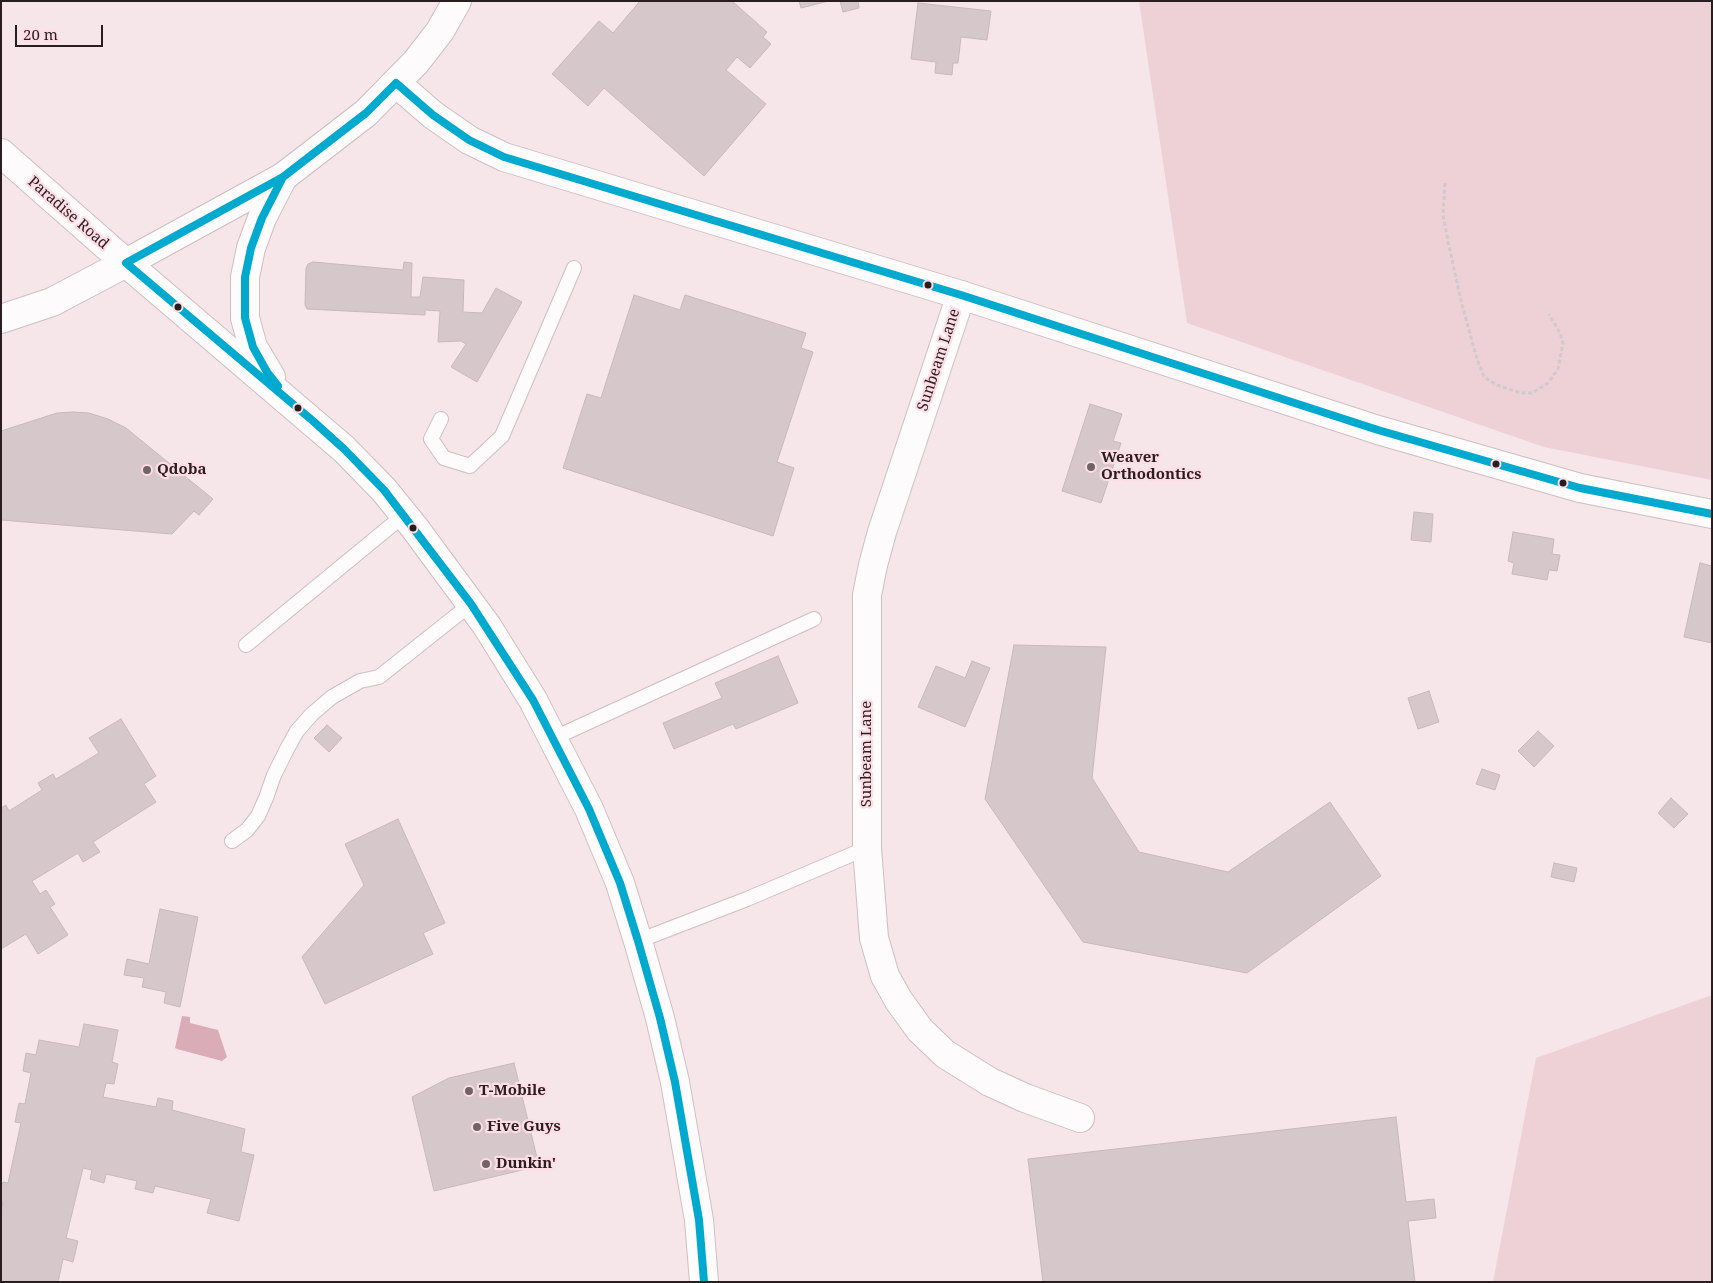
<!DOCTYPE html>
<html>
<head>
<meta charset="utf-8">
<style>
	body { margin:0 }
	#map { position:relative; width:1713px; height:1283px; overflow:hidden; background:#f6e5e9; font-family:"Noto Serif",serif }
	canvas { display:block }
	.frame { position:absolute; inset:0; border:2px solid #291d20; pointer-events:none }
	.scale { position:absolute; left:15px; top:25px; width:88px; height:22px; box-sizing:border-box; border:2px solid #291d20; border-top:0; padding-left:6px; font-size:15px; line-height:18px; white-space:nowrap; color:#291d20; -webkit-text-stroke:4px #fedde5; paint-order:stroke }
</style>
</head>
<body>
<div id="map">
<canvas width="1713" height="1283"></canvas>
<div class="frame"></div>
<div class="scale">20 m</div>
</div>
<script>
const ctx = document.querySelector('canvas').getContext('2d');
ctx.lineJoin = 'round';
function paint(path, color) { ctx.fillStyle = color; ctx.fill(path, 'evenodd'); }
const shape = rows => new Path2D(rows.map(r => 'M' + r).join(''));
function stroke(path, color, width, dash) { ctx.strokeStyle = color; ctx.lineWidth = width; ctx.lineCap = dash ? 'butt' : 'round'; ctx.setLineDash(dash || []); ctx.stroke(path); }
function drawText(font, color, halo, rows, align = 'center') {
  ctx.font = font + ' "Noto Serif",serif'; ctx.lineWidth = 4.5; ctx.setLineDash([]); ctx.textBaseline = 'middle'; ctx.strokeStyle = halo; ctx.fillStyle = color; for (const [text, x, y, turn = 0] of rows) {
    ctx.save(); ctx.translate(x, y); ctx.rotate((+turn || 0) * Math.PI / 180); ctx.textAlign = isNaN(turn) ? turn : align; if (halo) ctx.strokeText(text, 0, 0); ctx.fillText(text, 0, 0); ctx.restore();
  }
}
const green = shape([
	[1139,1,1712,1,1712,480,1544,447,1187,323],
	[1712,995,1712,1282,1493,1282,1536,1058]
]);
const water = shape([
	[182,1016,190,1017,190,1023,218,1030,227,1057,222,1061,177,1049,175,1048]
]);
const building = shape([
	[640,1,732,1,767,32,763,37,771,44,750,68,737,57,726,70,766,104,704,176,604,88,588,106,552,74,599,21,613,33,640,1],
	[799,1,829,1,801,8,799,1],
	[840,1,858,1,859,8,843,12,840,1],
	[918,3,991,11,987,40,961,37,958,63,953,63,952,75,935,73,936,62,911,59,918,3],
	[313,262,403,270,404,262,412,263,411,297,420,297,423,277,464,280,463,312,482,313,496,288,522,302,477,382,451,367,466,344,461,341,438,342,440,311,425,310,425,315,307,309,305,305,306,269,308,264,313,262],
	[634,295,680,310,685,295,806,333,801,348,813,352,777,462,794,468,773,536,563,468,587,394,601,398,634,295],
	[1090,404,1122,414,1113,441,1121,443,1101,503,1062,491,1090,404],
	[73,412,89,413,108,419,126,428,213,499,199,515,194,511,172,534,1,520,1,431,57,413,73,412],
	[1414,512,1433,514,1431,542,1411,540,1414,512],
	[1513,532,1554,539,1552,554,1560,555,1557,571,1549,570,1547,580,1512,574,1514,563,1508,561,1513,532],
	[1700,563,1712,566,1712,643,1684,637,1700,563],
	[1014,645,1106,647,1092,778,1139,852,1228,872,1330,802,1381,876,1247,973,1083,942,985,799,1014,645],
	[778,656,798,703,736,729,733,724,674,749,663,723,722,698,715,683,778,656],
	[972,661,990,668,965,727,918,707,936,666,965,678,972,661],
	[1429,691,1439,722,1418,729,1408,698,1429,691],
	[121,719,156,776,144,784,156,802,93,842,100,852,83,862,78,853,32,881,40,894,46,890,55,904,50,907,68,935,38,954,26,934,1,949,1,808,6,805,9,811,42,790,38,783,53,774,56,779,99,753,89,738,121,719],
	[327,725,342,738,329,752,314,738,327,725],
	[1538,731,1554,746,1534,767,1518,751,1538,731],
	[1482,769,1500,775,1495,790,1476,784,1482,769],
	[1671,798,1688,814,1674,828,1658,813,1671,798],
	[398,819,445,923,423,933,433,954,325,1004,302,957,364,885,345,844,398,819],
	[1554,863,1577,868,1574,882,1551,877,1554,863],
	[160,909,198,917,180,1007,164,1003,166,992,142,987,144,978,124,975,127,959,149,964,160,909],
	[84,1024,118,1030,112,1062,118,1064,114,1084,106,1083,103,1097,156,1107,158,1098,173,1101,172,1110,245,1129,241,1152,254,1155,239,1221,207,1213,211,1199,155,1186,153,1193,135,1189,137,1181,106,1174,104,1183,90,1179,92,1170,83,1168,66,1238,78,1241,73,1262,63,1259,58,1282,1,1282,1,1212,3,1202,1,1202,1,1187,3,1182,8,1183,21,1123,15,1122,19,1103,25,1104,31,1073,23,1071,26,1053,36,1055,39,1040,79,1047,84,1024],
	[514,1063,539,1166,434,1191,412,1097,449,1078,514,1063],
	[1396,1117,1406,1202,1434,1199,1436,1218,1408,1221,1415,1282,1043,1282,1028,1159,1396,1117]
]);
const path = shape([
	[1445,183,1443,215,1448,241,1461,301,1477,359,1484,377,1497,385,1521,393,1532,393,1548,383,1558,369,1563,343,1560,333,1549,314]
]);
const service = shape([
	[441,419,431,439,444,458,470,466,502,436,574,268],
	[246,645,404,515],
	[554,738,814,619],
	[232,841,247,830,258,816,266,798,274,775,287,749,297,731,312,714,332,697,360,681,379,677,471,604],
	[638,941,747,899,867,848]
]);
const minor = shape([
	[961,295,882,532,873,565,867,595,867,848,874,938,885,976,899,1001,920,1030,945,1054,990,1082,1025,1098,1080,1118]
]);
const secondary = shape([
	[396,83,433,115,469,140,504,157,961,295,1378,430,1580,488,1712,514],
	[1,319,52,302,126,263]
]);
const primary = shape([
	[126,263,283,177,366,113,416,62,440,31,457,1]
]);
const trunk = shape([
	[1,153,126,263,344,449,384,490,414,527,487,626,533,700,589,809,620,883,638,941,660,1018,675,1082,699,1220,704,1282],
	[271,377,253,347,245,318,245,277,251,248,262,218,283,177]
]);
const bus1 = shape([
	[278,386,267,372,253,347,245,318,245,277,251,248,262,218,283,177],
	[704,1282,699,1220,675,1082,660,1018,638,941,620,883,589,809,533,700,471,604,384,490,344,449,313,421,126,263,283,177,366,113,396,83,433,115,469,140,504,157,961,295,1378,430,1580,488,1712,514]
]);
const markers = [
	[928,285,4.5,"#291d20"],
	[178,307,4.5,"#291d20"],
	[298,408,4.5,"#291d20"],
	[1496,464,4.5,"#291d20"],
	[1091,467,5,"#716366"],
	[147,470,5,"#716366"],
	[1563,483,4.5,"#291d20"],
	[413,528,4.5,"#291d20"],
	[469,1091,5,"#716366"],
	[477,1127,5,"#716366"],
	[486,1164,5,"#716366"]
];
const streetNames = [
	["Paradise Road",68,213,41],
	["Sunbeam Lane",939,360,-72],
	["Sunbeam Lane",867,754,-90]
];
const poiNames = [
	["Weaver",1101,458],
	["Orthodontics",1101,475],
	["Qdoba",157,470],
	["T-Mobile",479,1091],
	["Five Guys",487,1127],
	["Dunkin'",496,1164]
];
paint(green, '#edd1d7');
paint(water, '#d9acb7');
paint(building, '#d6c7cb');
stroke(building, '#c6b9bc', 1);
stroke(service, '#cdbfc2', 16);
stroke(minor, '#cdbfc2', 30);
stroke(secondary, '#cdbfc2', 30);
stroke(primary, '#cdbfc2', 30);
stroke(trunk, '#cdbfc2', 30);
stroke(path, '#d0cacc', 3, [4, 2.5]);
stroke(service, '#fefbfc', 14);
stroke(minor, '#fefbfc', 28);
stroke(secondary, '#fefbfc', 28);
stroke(primary, '#fefbfc', 28);
stroke(trunk, '#fefbfc', 28);
stroke(bus1, '#00a9ce', 8);
for (const [x, y, r, color] of markers) { const dot = new Path2D(); dot.arc(x, y, r, 0, 2 * Math.PI); ctx.fillStyle = color; ctx.fill(dot); stroke(dot, '#fedde5', 2); }
drawText('15px', '#291d20', '#fedde5', streetNames);
drawText('bold 15px', '#291d20', '#fedde5', poiNames, 'left');
</script>
</body>
</html>
